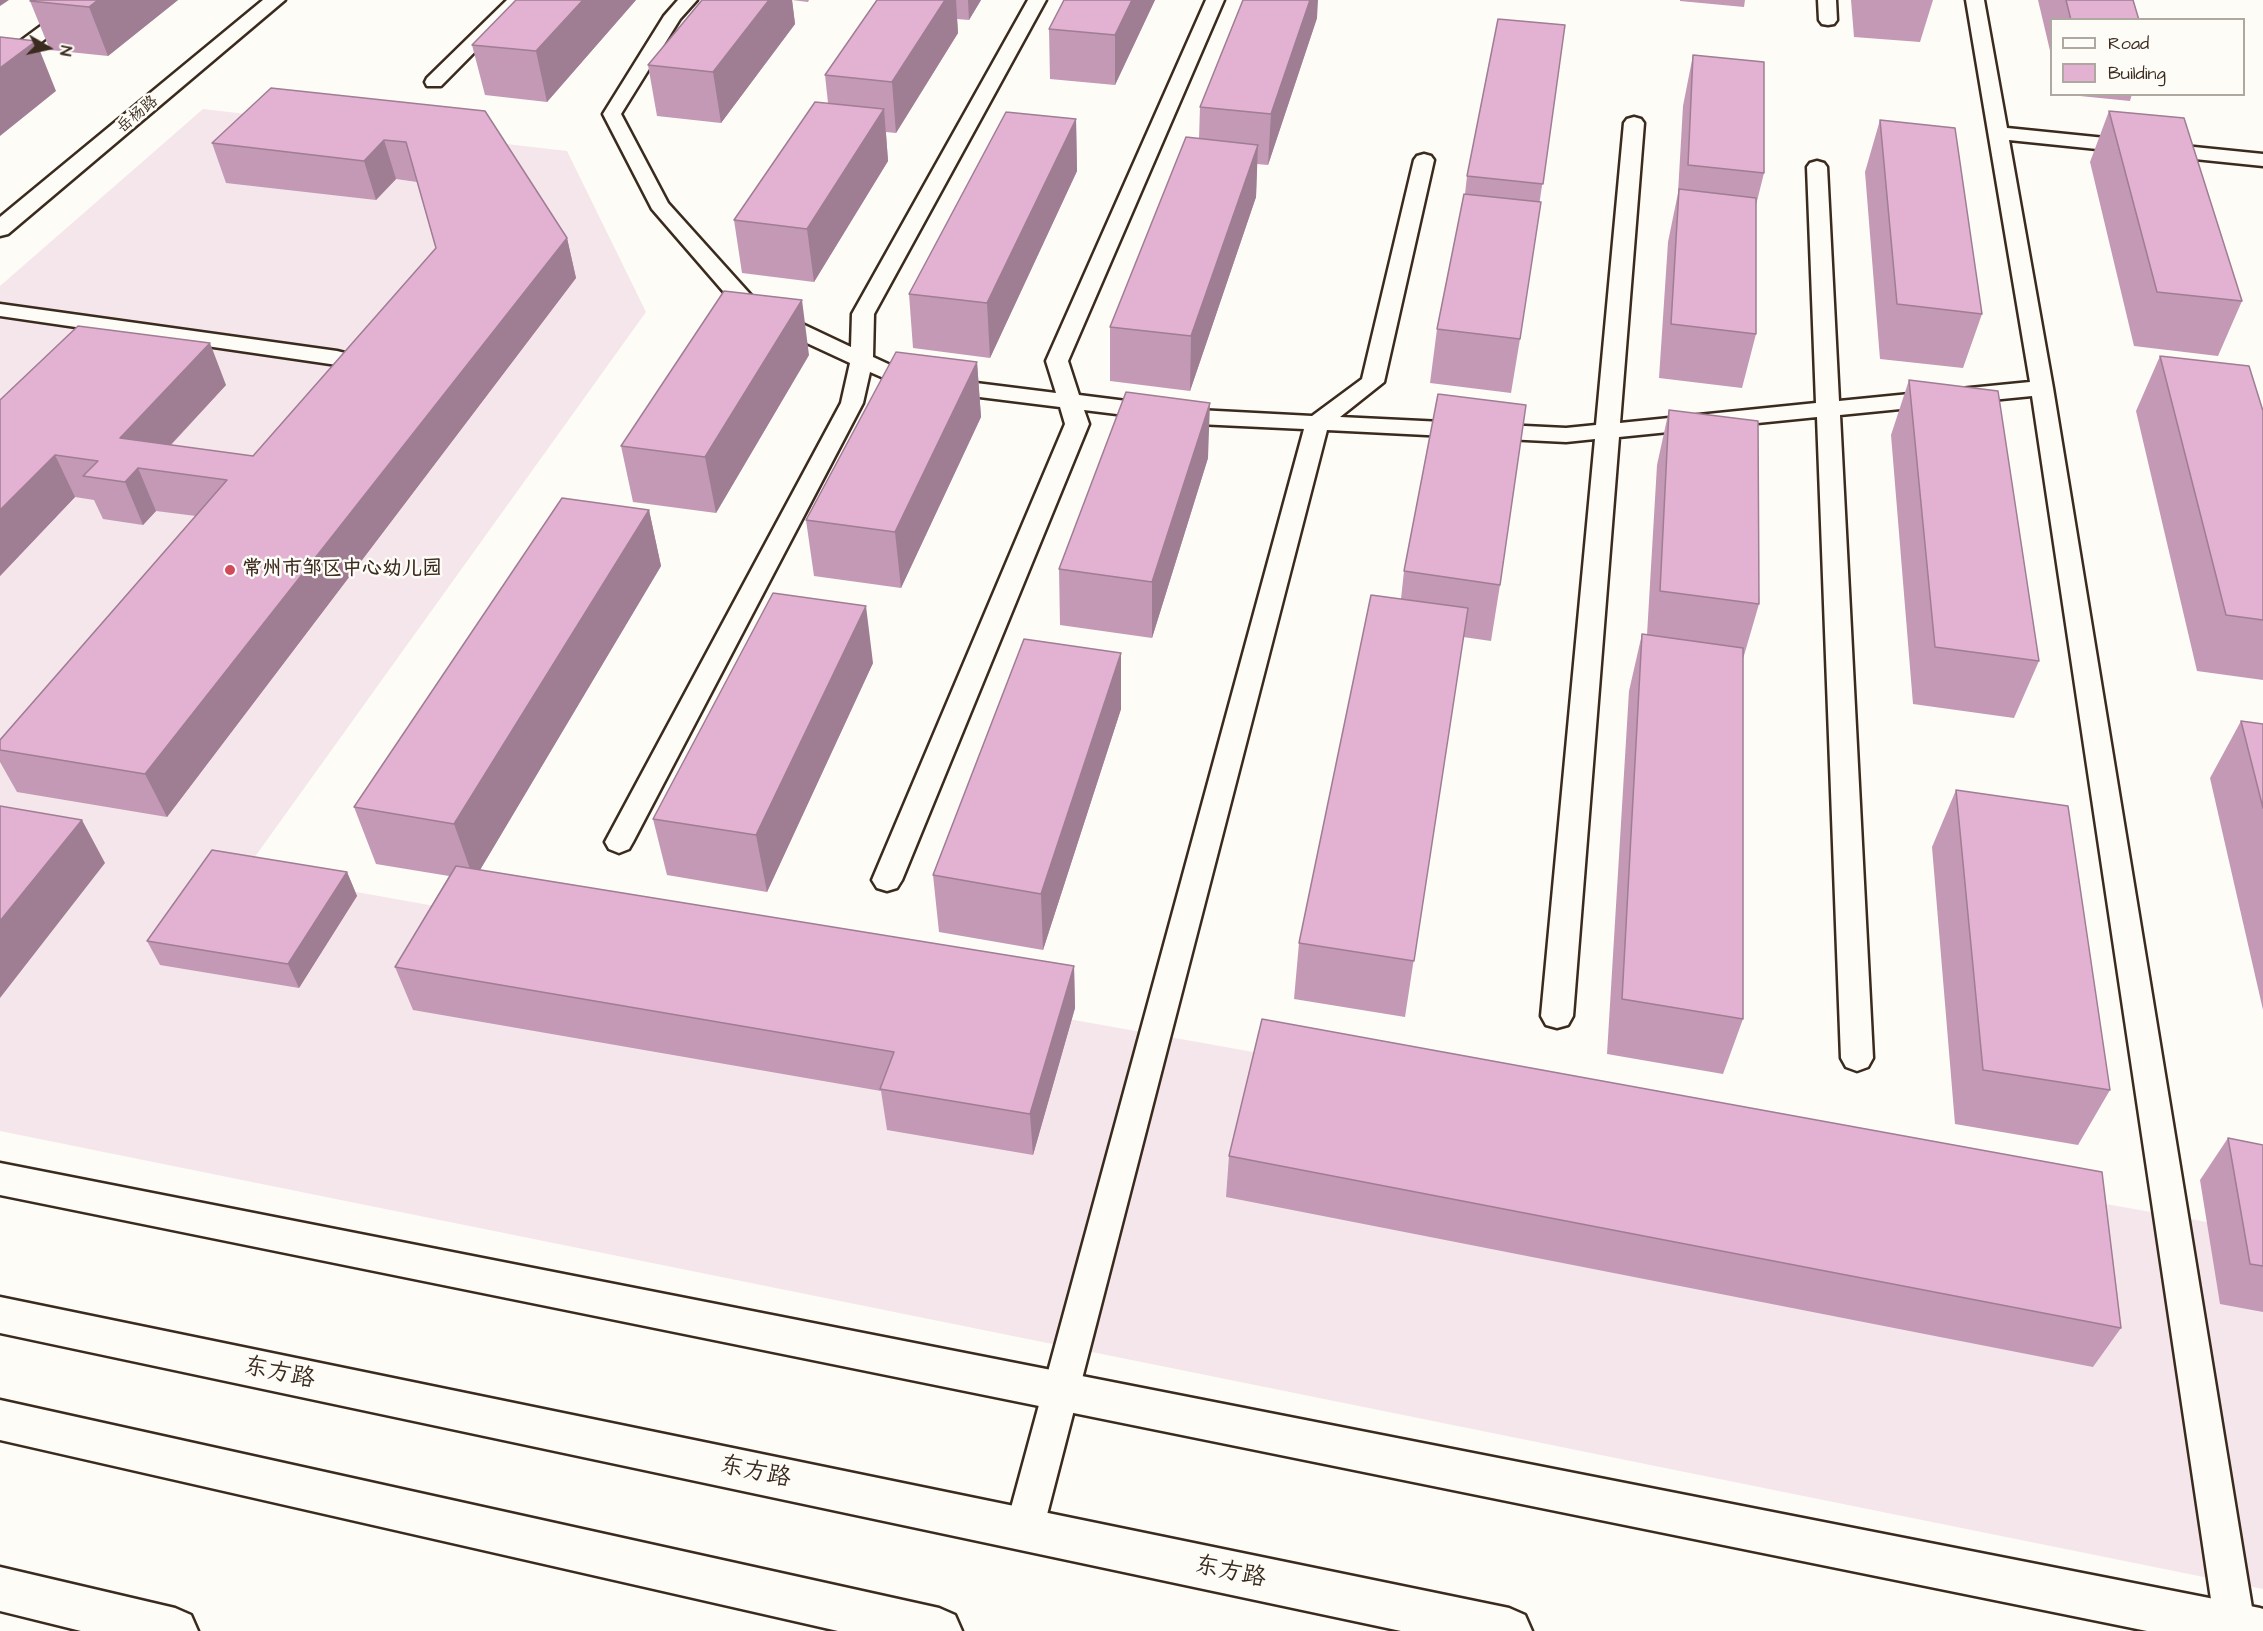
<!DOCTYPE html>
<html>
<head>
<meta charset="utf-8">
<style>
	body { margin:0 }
	#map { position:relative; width:2263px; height:1631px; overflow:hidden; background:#fdfcf7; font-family:"Architects Daughter",sans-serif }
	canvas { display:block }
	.legend { position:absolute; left:2050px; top:18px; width:195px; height:78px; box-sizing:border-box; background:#fdfcf7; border:2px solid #afa8a0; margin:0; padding:8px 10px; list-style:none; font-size:18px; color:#3b2a1e }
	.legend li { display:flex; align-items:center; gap:12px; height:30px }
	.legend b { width:30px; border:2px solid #afa8a0 }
	.north { position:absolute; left:18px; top:18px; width:60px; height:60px; -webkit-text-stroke:4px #fdfcf7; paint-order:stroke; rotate:99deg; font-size:16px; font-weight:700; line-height:24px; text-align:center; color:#3b2a1e }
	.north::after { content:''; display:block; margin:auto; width:21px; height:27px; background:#3b2a1e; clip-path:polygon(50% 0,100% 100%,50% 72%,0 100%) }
</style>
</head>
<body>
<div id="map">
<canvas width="2263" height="1631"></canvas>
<ul class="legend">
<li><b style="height:8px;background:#fdfcf7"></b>Road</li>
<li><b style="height:16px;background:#e3b2d2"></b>Building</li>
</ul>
<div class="north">N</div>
</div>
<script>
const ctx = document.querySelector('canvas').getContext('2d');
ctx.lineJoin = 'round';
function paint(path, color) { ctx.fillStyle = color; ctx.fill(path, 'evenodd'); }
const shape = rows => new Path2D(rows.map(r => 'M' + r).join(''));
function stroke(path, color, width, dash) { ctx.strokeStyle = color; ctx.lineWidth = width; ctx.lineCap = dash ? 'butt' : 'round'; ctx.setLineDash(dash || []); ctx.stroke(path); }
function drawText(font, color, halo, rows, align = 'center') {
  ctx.font = font + ' "Architects Daughter","LXGW WenKai TC",sans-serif'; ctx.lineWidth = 5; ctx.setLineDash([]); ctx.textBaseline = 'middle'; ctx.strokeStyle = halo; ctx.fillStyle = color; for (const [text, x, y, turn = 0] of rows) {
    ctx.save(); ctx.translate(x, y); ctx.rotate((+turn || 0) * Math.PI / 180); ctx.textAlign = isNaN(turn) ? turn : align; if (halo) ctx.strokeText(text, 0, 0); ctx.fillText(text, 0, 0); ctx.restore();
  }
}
const built = shape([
	[203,109,567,151,646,312,244,872,2263,1232,2263,1589,0,1131,0,286]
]);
const lane = shape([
	[76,0,96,0,6,69,0,70,0,56,76,0],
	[507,0,526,0,441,86,427,86,425,82,427,78,507,0],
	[678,0,697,0,680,19,621,114,668,203,758,303,851,347,852,314,1028,0,1046,0,874,314,873,357,912,375,1056,393,1046,361,1206,0,1224,0,1068,361,1079,395,1198,410,1312,416,1362,379,1414,160,1417,156,1424,154,1431,156,1434,160,1384,382,1340,417,1566,428,1596,425,1624,123,1627,119,1634,117,1641,119,1644,123,1620,423,1816,403,1807,167,1810,163,1817,161,1824,163,1827,167,1839,401,2030,382,1966,0,1984,0,2007,128,2263,154,2263,166,2009,140,2053,388,2255,1626,2253,1631,2217,1631,2215,1626,2032,396,1840,415,1873,1058,1868,1067,1857,1071,1846,1067,1841,1058,1817,417,1619,437,1573,1016,1568,1025,1557,1028,1546,1025,1541,1016,1595,439,1566,442,1327,430,1043,1530,1038,1543,1024,1549,1010,1543,1005,1530,1304,429,1198,424,1084,410,1089,424,902,880,897,888,887,891,877,888,872,880,1065,424,1060,407,907,388,870,372,863,403,633,842,629,849,619,853,609,849,605,842,841,403,850,363,742,313,652,209,603,114,664,16,678,0],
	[1818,0,1836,0,1837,20,1834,24,1828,25,1822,24,1819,20,1818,0],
	[0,304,337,351,345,353,348,358,345,363,337,365,0,316,0,304]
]);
const street = shape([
	[263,0,285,0,8,234,0,236,0,217,263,0]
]);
const secondary = shape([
	[0,1163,2260,1608,2263,1609,2263,1631,2147,1631,0,1195,0,1163],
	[0,1297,1509,1608,1525,1615,1532,1631,1401,1631,0,1333,0,1297],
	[0,1400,939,1608,955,1615,962,1631,838,1631,0,1440,0,1400],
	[0,1567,175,1608,191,1615,198,1631,81,1631,0,1611,0,1567]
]);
const wall = shape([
	[31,0,178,0,108,56,50,50,30,1],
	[636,0,547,102,485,95,472,45],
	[702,0,809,0,808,2,792,0,795,24,721,123,657,116,648,65],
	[877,0,981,0,969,20,957,19,958,33,896,133,886,132,888,161,814,282,742,273,734,220,828,103,825,75],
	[1064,0,1155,0,1115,85,1050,79,1049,29],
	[1680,0,1745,0,1744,7,1680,1],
	[1851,0,1933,0,1920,42,1854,37],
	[2038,0,2133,0,2139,20,2052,20,2052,59],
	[1317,18,1268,165,1257,164,1256,197,1190,391,1110,381,1110,327,1199,139,1200,107],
	[1565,25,1520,339,1511,393,1430,383,1437,329,1465,194,1467,176],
	[1693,55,1764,173,1756,205,1756,334,1742,388,1659,378,1668,242,1678,193,1683,106],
	[2060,94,2132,94,2130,101],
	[485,111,567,238,576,278,167,817,17,792,0,762,0,740,196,516,156,511,143,525,103,519,94,500,75,497,0,576,0,400,226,385,171,445,253,456,436,248,417,182,396,179,376,200,226,183,212,143],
	[2109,111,2242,301,2218,356,2134,346,2090,162],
	[1076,119,1077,171,990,358,913,348,909,294],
	[1880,120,1982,314,1963,368,1880,359,1865,172],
	[809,355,716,513,633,502,621,446],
	[2160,356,2263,411,2263,680,2197,671,2136,411],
	[977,362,981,417,901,588,814,576,806,520],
	[1909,380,2039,661,2014,718,1913,704,1891,435],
	[1669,410,1759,604,1743,659,1743,1019,1723,1074,1607,1054,1629,691,1642,634,1647,635,1657,465],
	[1208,458,1152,638,1060,625,1059,569],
	[649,510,661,566,480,870,1074,966,1075,1008,1033,1155,887,1130,881,1091,413,1010,395,967,449,876,376,864,354,807],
	[1404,571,1500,585,1491,641,1463,637,1405,1017,1294,999,1299,943,1401,599],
	[1121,653,1121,709,1043,950,939,932,933,875],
	[873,663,767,892,667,875,653,819],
	[2241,721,2263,724,2263,1010,2210,778],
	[1956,790,2110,1090,2078,1145,1955,1124,1932,847],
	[347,872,357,896,299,988,160,965,147,941],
	[2228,1138,2263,1145,2263,1312,2220,1304,2200,1180],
	[1229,1156,2121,1328,2093,1367,1226,1197]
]);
const shadedWall = shape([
	[0,0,9,0,0,6],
	[98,0,178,0,108,56,89,7],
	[583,0,636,0,547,102,536,51],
	[769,0,792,0,795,24,721,123,713,72],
	[945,0,956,0,958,33,896,133,892,82],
	[968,0,981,0,969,20],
	[1132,0,1155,0,1115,85,1115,35],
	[1310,0,1318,0,1317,18,1268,165,1271,114],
	[36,41,56,91,0,136,0,68],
	[884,109,888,161,814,282,807,229],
	[1076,119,1077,171,990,358,987,303],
	[384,140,396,179,376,200,364,161],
	[1258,145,1256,197,1190,391,1191,336],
	[567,238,576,278,167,817,145,774],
	[802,300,809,355,716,513,705,457],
	[210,343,226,385,148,469,138,468,156,511,143,525,125,482,120,438],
	[977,362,981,417,901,588,895,532],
	[1210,403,1208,458,1152,638,1152,582],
	[55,455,75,497,0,576,0,510],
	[649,510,661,566,474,880,454,824],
	[866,606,873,663,767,892,756,835],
	[1121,653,1121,709,1043,950,1041,894],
	[82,820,105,863,0,998,0,921],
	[347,872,357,896,299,988,288,964],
	[1074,966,1075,1008,1033,1155,1030,1114]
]);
const building = shape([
	[31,0,98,0,89,7,30,1,31,0],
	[516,0,583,0,536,51,472,45,516,0],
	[702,0,769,0,713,72,648,65,702,0],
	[877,0,945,0,892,82,825,75,877,0],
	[1064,0,1132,0,1115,35,1049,29,1064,0],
	[1243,0,1310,0,1271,114,1200,107,1243,0],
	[2066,0,2133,0,2139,20,2071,20,2066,0],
	[1498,19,1565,25,1543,184,1467,176,1498,19],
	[0,37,36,41,0,68,0,37],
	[1693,55,1764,62,1764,173,1688,165,1693,55],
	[271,88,485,111,567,238,145,774,0,750,0,740,227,480,138,468,125,482,83,476,98,461,55,455,0,510,0,400,78,326,210,343,120,438,253,456,436,248,406,142,384,140,364,161,212,143,271,88],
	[815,102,884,109,807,229,734,220,815,102],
	[2109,111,2184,118,2242,301,2157,292,2109,111],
	[1006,112,1076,119,987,303,909,294,1006,112],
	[1880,120,1955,128,1982,314,1897,304,1880,120],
	[1186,137,1258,145,1191,336,1110,327,1186,137],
	[1679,189,1756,198,1756,334,1671,324,1679,189],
	[1464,194,1541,202,1520,339,1437,329,1464,194],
	[724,291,802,300,705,457,621,446,724,291],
	[896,352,977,362,895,532,806,520,896,352],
	[2160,356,2249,366,2263,411,2263,620,2226,615,2160,356],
	[1909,380,1998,391,2039,661,1935,647,1909,380],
	[1126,392,1210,403,1152,582,1059,569,1126,392],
	[1438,394,1526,405,1500,585,1404,571,1438,394],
	[1669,410,1758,421,1759,604,1660,591,1669,410],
	[562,498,649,510,454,824,354,807,562,498],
	[773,593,866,606,756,835,653,819,773,593],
	[1371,595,1468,608,1414,961,1299,943,1371,595],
	[1642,634,1743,648,1743,1019,1622,999,1642,634],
	[1024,639,1121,653,1041,894,933,875,1024,639],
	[2241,721,2263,724,2263,808,2241,721],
	[1956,790,2068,806,2110,1090,1983,1070,1956,790],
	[0,806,82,820,0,921,0,806],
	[212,850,347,872,288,964,147,941,212,850],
	[456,866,1074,966,1030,1114,880,1089,894,1052,395,967,456,866],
	[1262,1019,2102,1172,2121,1328,1229,1156,1262,1019],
	[2228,1138,2263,1145,2263,1266,2250,1264,2228,1138]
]);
const markers = [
	[230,570,6,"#d1495b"]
];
const farStreetnames = [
	["岳杨路",138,115,-40]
];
const poiNames = [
	["常州市邹区中心幼儿园",242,570]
];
const nearStreetnames = [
	["东方路",279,1374,12],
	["东方路",755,1473,12],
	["东方路",1230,1573,12]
];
paint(built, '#f5e6ec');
stroke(lane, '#3b2a1e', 5);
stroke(street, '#3b2a1e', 5);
stroke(secondary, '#3b2a1e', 5);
paint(lane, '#fdfcf7');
paint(street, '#fdfcf7');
paint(secondary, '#fdfcf7');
paint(wall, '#c399b5');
paint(shadedWall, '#9f7d93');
paint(building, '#e3b2d2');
stroke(building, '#9f7d93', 1.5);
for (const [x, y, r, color] of markers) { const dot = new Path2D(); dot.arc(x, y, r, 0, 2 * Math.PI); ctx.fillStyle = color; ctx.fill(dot); stroke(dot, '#fdfcf7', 2); }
drawText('16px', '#3b2a1e', '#fdfcf7', farStreetnames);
drawText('bold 20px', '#3b2a1e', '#fdfcf7', poiNames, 'left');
drawText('24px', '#3b2a1e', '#fdfcf7', nearStreetnames);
</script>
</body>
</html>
